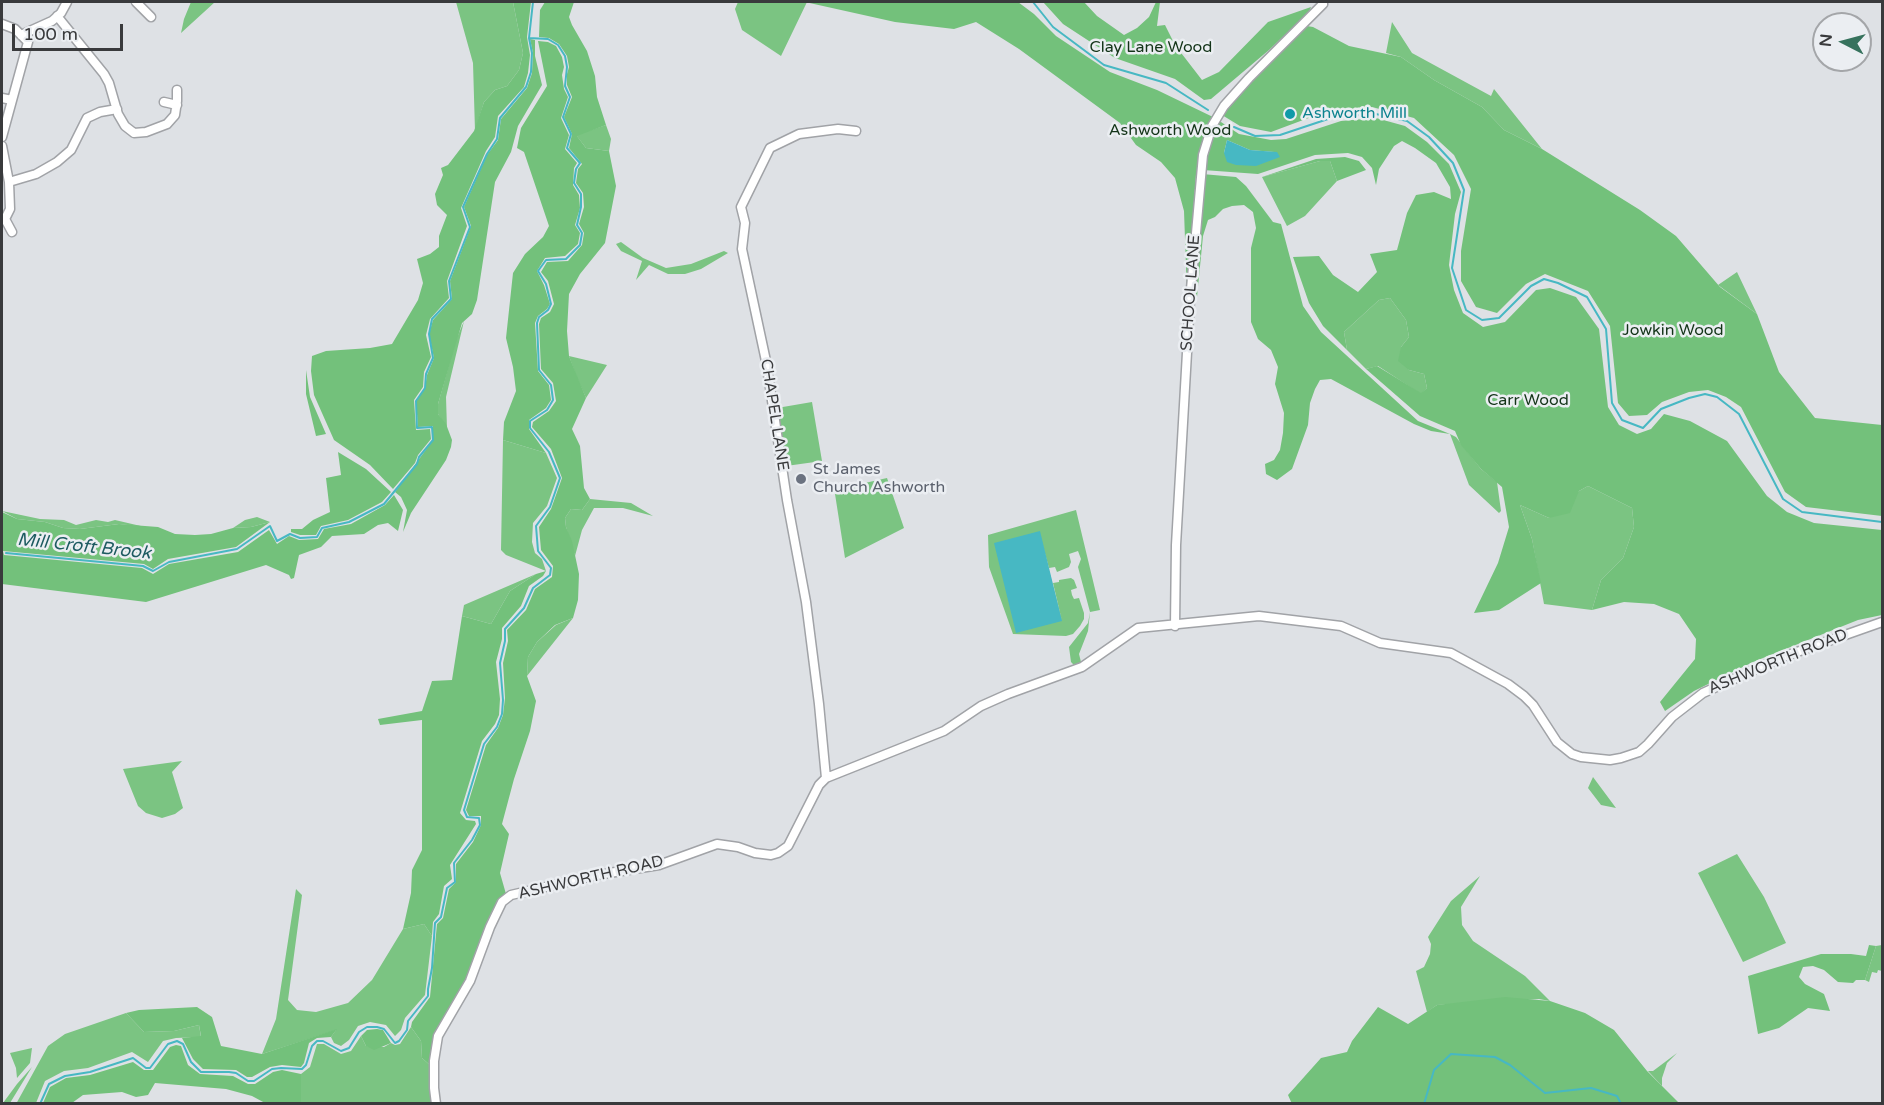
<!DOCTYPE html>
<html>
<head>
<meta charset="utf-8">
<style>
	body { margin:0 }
	#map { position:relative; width:1884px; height:1105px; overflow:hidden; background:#dee1e5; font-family:"Varela Round",sans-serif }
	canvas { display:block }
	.frame { position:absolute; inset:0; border:3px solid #393a3c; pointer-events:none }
	.north { position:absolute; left:1812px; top:12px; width:60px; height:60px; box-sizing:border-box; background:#ebeef2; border:2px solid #a4a6a9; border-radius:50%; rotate:276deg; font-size:16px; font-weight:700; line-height:24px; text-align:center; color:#393a3c }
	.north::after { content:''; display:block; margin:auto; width:21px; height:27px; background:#36725d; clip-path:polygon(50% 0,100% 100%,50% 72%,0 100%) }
	.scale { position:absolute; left:12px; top:24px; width:111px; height:27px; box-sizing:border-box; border:3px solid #393a3c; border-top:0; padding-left:8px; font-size:18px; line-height:21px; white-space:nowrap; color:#393a3c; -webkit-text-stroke:4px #ebeef2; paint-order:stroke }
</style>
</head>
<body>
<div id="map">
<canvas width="1884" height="1105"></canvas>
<div class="frame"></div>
<div class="north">N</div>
<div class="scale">100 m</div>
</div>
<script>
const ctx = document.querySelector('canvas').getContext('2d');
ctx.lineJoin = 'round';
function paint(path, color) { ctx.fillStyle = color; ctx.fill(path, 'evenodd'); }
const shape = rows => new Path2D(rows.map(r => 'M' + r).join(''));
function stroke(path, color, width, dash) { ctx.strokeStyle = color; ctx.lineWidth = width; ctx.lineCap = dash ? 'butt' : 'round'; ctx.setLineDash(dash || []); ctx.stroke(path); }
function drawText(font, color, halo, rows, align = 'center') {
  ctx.font = font + ' "Varela Round",sans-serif'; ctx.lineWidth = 5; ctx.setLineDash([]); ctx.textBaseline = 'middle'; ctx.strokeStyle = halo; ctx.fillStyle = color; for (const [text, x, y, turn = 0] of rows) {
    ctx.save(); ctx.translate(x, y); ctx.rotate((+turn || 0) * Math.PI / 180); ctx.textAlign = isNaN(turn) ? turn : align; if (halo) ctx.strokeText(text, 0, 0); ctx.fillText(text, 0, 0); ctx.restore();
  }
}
const green = shape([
	[191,2,215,2,181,33,184,19],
	[456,2,513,2,523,53,519,70,507,86,495,90,484,102,475,131,473,63],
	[738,2,807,2,781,56,742,30,735,9],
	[1392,22,1412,53,1491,96,1494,89,1542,149,1504,130,1482,107,1434,80,1401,57,1386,53],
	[606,125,611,139,609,151,586,148,576,135],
	[1320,161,1330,161,1337,181,1305,216,1287,226,1262,177],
	[621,242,643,258,666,268,691,264,724,251,728,253,701,269,685,274,668,274,649,265,636,280,642,261,621,251,616,244],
	[1737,272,1757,314,1718,285],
	[1390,298,1406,320,1409,337,1401,347,1409,370,1424,374,1427,388,1421,394,1378,366,1366,369,1347,350,1344,332,1379,300],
	[464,321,446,397,447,429,438,414,438,404,456,340],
	[569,356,607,365,586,398,577,378],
	[812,402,822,461,786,466,777,408],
	[1450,434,1456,437,1481,469,1497,482,1501,511,1499,513,1469,485],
	[503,440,546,453,557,478,547,506,533,523,532,542,535,553,542,559,546,571,506,555,501,550],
	[887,478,904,528,845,558,835,494,838,489],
	[1588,486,1632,508,1634,527,1623,558,1601,580,1592,610,1544,604,1532,539,1520,505,1549,518,1579,491],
	[590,499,631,503,653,516,623,508,594,508,582,530,575,556,566,527,565,518,571,509,582,510],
	[1076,510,1100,610,1090,612,1088,631,1079,654,1081,662,1074,665,1071,662,1069,647,1088,623,1090,612,1078,567,1081,559,1078,551,1069,554,1071,562,1069,567,1057,572,1055,567,1049,568,1039,532,1062,621,1053,583,1059,582,1059,580,1071,578,1074,580,1077,588,1071,590,1072,595,1074,599,1079,598,1084,613,1084,619,1080,626,1073,634,1066,636,1013,634,989,567,988,535],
	[2,511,40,519,64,520,76,525,96,520,108,522,115,520,145,527,119,524,80,529,63,528,45,522,17,519],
	[257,517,270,522,251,527,233,528,245,520],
	[536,574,510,591,491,624,462,616,464,605],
	[573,618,527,676,528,657,537,642,556,625],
	[182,761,172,772,183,808,175,814,162,818,146,813,138,806,123,769],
	[1593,777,1616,808,1601,805,1588,788],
	[1737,854,1764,897,1786,943,1743,962,1698,873],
	[1480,876,1461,907,1462,925,1473,941,1525,976,1550,1001,1539,999,1437,1005,1427,1012,1416,971,1424,967,1430,954,1431,944,1428,937,1451,901],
	[296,889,302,895,288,1000,297,1010,316,1012,348,1003,372,980,403,929,424,924,432,936,425,995,405,1018,401,1030,395,1036,386,1025,370,1022,358,1026,349,1040,341,1046,334,1043,331,1037,336,1030,262,1054,276,1019],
	[1882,945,1882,971,1878,970,1877,973,1872,972,1869,982,1865,980,1876,946],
	[126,1013,144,1032,174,1031,199,1025,201,1037,176,1038,163,1041,148,1062,132,1052,88,1068,64,1071,45,1081,36,1103,16,1104,48,1046,65,1034],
	[411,1027,421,1041,422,1058,431,1066,434,1103,301,1103,301,1074,310,1067,317,1044,324,1044,341,1054,351,1051,361,1036,366,1046,384,1047,391,1043,395,1045,400,1044],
	[32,1048,30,1063,17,1078,16,1068,10,1053],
	[1677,1053,1667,1063,1662,1078,1662,1086,1648,1071,1653,1071],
	[32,1067,10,1103,3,1103,17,1084]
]);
const forest = shape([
	[513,2,531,2,527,37,530,55,528,73,524,87,498,116,495,137,486,151,461,208,467,226,447,281,449,298,430,319,426,335,431,357,424,372,423,387,414,400,416,430,430,429,431,439,418,455,415,463,393,489,370,465,334,440,314,395,311,371,312,356,326,351,370,348,392,344,418,300,423,283,417,259,430,254,439,247,439,236,447,215,437,205,435,194,443,175,441,168,448,165,474,131,484,102,495,90,507,86,519,70,523,53],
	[545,2,574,2,569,17,572,25,587,51,595,76,597,97,606,125,577,136,586,148,609,151,616,186,605,243,580,274,569,294,567,331,569,356,586,398,572,429,580,446,584,488,590,499,582,510,571,509,565,518,566,527,572,541,579,574,578,600,573,618,555,625,537,642,528,657,527,676,536,701,530,731,514,779,502,824,509,834,500,873,506,894,499,900,469,978,454,1004,431,1066,422,1058,421,1041,411,1027,412,1022,430,997,437,924,443,918,449,889,456,882,456,864,473,842,481,825,481,816,469,816,466,810,486,745,498,728,503,715,505,698,503,663,508,641,507,630,526,610,535,589,552,577,553,566,541,550,539,527,551,509,562,478,551,449,532,427,533,422,549,411,556,401,553,383,541,369,539,324,541,318,550,312,554,304,548,281,541,272,547,262,568,261,582,245,584,233,579,224,584,207,583,193,576,183,578,169,582,164,569,148,572,134,564,117,572,97,567,85,567,74,569,67,567,56,559,44,549,38,539,37,540,10],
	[805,2,1018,2,1034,14,1056,36,1110,72,1157,90,1213,117,1201,148,1196,175,1187,295,1184,211,1175,178,1161,162,1136,145,1120,123,1019,49,976,22,954,29,895,22],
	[1043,2,1084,2,1097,16,1124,35,1137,28,1149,17,1156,2,1160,2,1157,26,1165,25,1175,45,1202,80,1219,72,1268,22,1311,7,1309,12,1269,50,1211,99,1204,100,1175,79,1115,58,1063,24],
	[1307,26,1313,27,1349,46,1401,57,1434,80,1482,107,1504,130,1542,149,1640,210,1676,236,1720,287,1757,314,1779,372,1815,418,1882,425,1882,516,1806,507,1785,492,1741,407,1726,397,1708,390,1689,392,1662,402,1647,415,1629,416,1618,403,1610,326,1588,291,1545,274,1526,284,1497,313,1476,307,1461,281,1461,251,1471,189,1454,155,1414,118,1372,107,1322,113,1271,132,1240,126,1222,115,1240,93],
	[530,39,535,40,535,56,542,85,518,126,511,152,495,182,477,300,472,314,462,323,438,404,438,414,446,424,452,440,451,447,446,460,411,513,403,532,407,510,401,497,395,492,433,440,433,426,418,427,416,401,425,388,427,375,434,358,429,334,433,320,452,299,450,281,471,226,464,207,487,155,498,140,501,119,527,88,532,73,533,53],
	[538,41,548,42,556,46,562,57,564,67,562,75,564,89,568,97,561,118,569,135,565,149,577,163,574,168,573,185,579,195,580,208,575,225,580,233,578,244,565,256,545,258,537,271,544,285,550,304,547,309,538,316,535,323,538,371,549,385,551,400,546,408,529,420,529,429,546,453,503,440,504,422,516,391,513,367,506,338,513,273,525,254,543,237,549,226,524,152,517,148,521,128,547,86],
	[1376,118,1405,126,1427,142,1449,164,1461,192,1455,214,1449,265,1454,290,1463,313,1483,327,1505,322,1536,290,1550,288,1576,297,1599,329,1608,407,1619,425,1637,434,1651,429,1664,414,1690,421,1727,441,1767,496,1787,512,1814,523,1882,530,1882,615,1858,620,1753,662,1694,691,1665,711,1660,702,1695,659,1696,639,1679,614,1654,604,1624,602,1592,610,1601,580,1623,558,1634,527,1632,508,1588,486,1579,491,1570,513,1549,518,1520,505,1532,539,1541,583,1499,610,1474,613,1498,563,1509,527,1502,487,1481,469,1461,445,1455,431,1420,416,1366,369,1377,366,1421,393,1427,388,1424,374,1409,370,1398,361,1401,347,1409,337,1406,320,1390,298,1379,300,1344,332,1347,350,1323,326,1309,303,1293,257,1319,256,1333,275,1358,292,1377,272,1370,254,1397,250,1407,213,1416,195,1434,192,1451,199,1450,187,1436,163,1415,148,1402,141,1394,146,1379,169,1376,185,1372,168,1362,157,1348,153,1315,155,1258,174,1203,170,1206,151,1218,120,1239,134,1271,140,1286,139,1341,121],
	[1227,140,1250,150,1274,152,1224,153],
	[1345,157,1359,161,1366,170,1337,181,1330,161,1320,161,1262,177,1316,159],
	[1202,174,1236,177,1246,186,1273,222,1281,224,1303,306,1321,332,1418,421,1450,434,1431,431,1414,424,1331,379,1320,380,1315,389,1310,403,1308,425,1292,469,1277,480,1266,474,1265,464,1274,460,1280,450,1283,433,1284,413,1275,384,1278,367,1271,350,1258,339,1251,322,1251,248,1256,228,1253,212,1244,205,1232,206,1223,209,1215,217,1208,220,1203,236,1197,297,1194,297],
	[306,370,310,397,326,434,316,436,306,394],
	[338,452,366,469,391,492,382,502,348,520,321,526,316,535,300,535,291,532,291,529,302,529,313,520,330,512,326,478,341,475],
	[394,495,403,510,398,531,388,523,378,525,364,534,332,536,321,547,299,555,294,578,291,579,289,575,266,565,146,602,2,584,2,512,17,519,45,522,63,528,80,529,119,524,158,527,175,534,195,535,211,534,233,528,251,527,270,522,236,547,168,559,153,569,144,564,3,551,4,555,142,568,153,574,169,564,238,552,269,530,277,544,289,536,299,540,318,539,324,529,351,524,385,505],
	[546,571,543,576,529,586,521,606,502,628,502,639,496,662,500,699,499,715,495,724,482,741,460,813,466,820,475,821,476,824,450,865,452,879,444,886,439,914,433,922,432,936,424,924,403,929,411,893,412,870,422,850,422,720,380,725,378,719,422,711,432,681,452,680,462,616,491,624,510,591,536,574],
	[1869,945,1876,946,1865,980,1856,980,1853,983,1838,982,1824,970,1813,966,1803,967,1799,977,1805,984,1824,994,1830,1011,1808,1008,1779,1028,1758,1034,1748,976,1821,954,1851,954,1866,956],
	[1505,997,1550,1001,1585,1013,1614,1030,1647,1071,1679,1103,1292,1104,1288,1095,1321,1058,1347,1052,1352,1041,1378,1007,1408,1024,1437,1005],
	[197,1007,212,1017,221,1046,262,1054,337,1029,331,1037,317,1038,309,1043,304,1063,301,1067,282,1065,270,1067,252,1077,247,1077,236,1070,203,1069,193,1059,182,1038,201,1036,199,1025,174,1031,144,1032,126,1013,139,1010],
	[377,1029,383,1030,391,1043,374,1050,366,1046,361,1036,367,1030],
	[176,1045,181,1046,188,1065,200,1074,233,1076,248,1084,255,1084,273,1072,282,1070,301,1074,301,1103,265,1103,252,1096,226,1089,155,1083,148,1095,136,1097,122,1092,83,1095,72,1103,43,1103,50,1087,66,1078,90,1075,133,1062,144,1070,153,1070,170,1047]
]);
const water = shape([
	[1227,140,1250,150,1277,152,1280,157,1256,166,1236,165,1227,162,1224,153],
	[1040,531,1062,621,1016,633,994,543]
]);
const stream = shape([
	[1033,2,1053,27,1104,65,1166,83,1208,110],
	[1234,127,1255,136,1280,135,1334,117,1376,114,1407,121,1429,137,1453,163,1464,190,1452,268,1466,310,1482,320,1499,318,1531,286,1544,279,1558,283,1587,297,1606,329,1612,403,1622,420,1643,428,1661,409,1689,398,1705,394,1717,397,1739,414,1783,499,1802,512,1882,522],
	[6,553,143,566,153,571,169,562,237,549,270,526,277,541,290,534,300,538,317,537,322,528,349,522,384,504,417,464,419,457,433,440,432,427,417,428,416,401,425,388,426,374,433,358,429,334,432,319,451,299,449,281,470,227,463,207,487,154,497,139,500,118,526,87,531,72,532,53,529,38,533,2],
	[40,1104,49,1084,65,1076,90,1072,133,1058,146,1068,150,1068,168,1044,177,1041,183,1044,191,1062,201,1072,229,1072,236,1073,248,1081,254,1081,272,1069,281,1068,302,1069,306,1065,312,1046,317,1041,323,1041,341,1051,349,1048,359,1032,367,1027,377,1027,384,1029,395,1043,399,1041,407,1030,408,1021,428,996,428,989,432,968,435,923,441,917,447,888,455,882,454,863,472,840,480,825,479,818,467,817,464,810,484,744,497,727,502,714,503,700,500,663,505,641,505,629,524,608,533,588,550,575,551,568,538,551,536,526,550,507,560,478,549,452,530,428,530,421,547,410,553,400,551,385,539,370,537,323,539,317,548,310,551,304,546,284,538,271,546,260,566,259,580,245,582,233,577,225,581,207,581,194,574,183,576,169,580,163,567,148,571,134,563,117,570,97,565,86,567,67,565,56,558,45,548,39,529,38],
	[1424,1104,1434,1070,1451,1054,1495,1057,1510,1065,1545,1093,1591,1088,1617,1096,1621,1104]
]);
const minor = shape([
	[136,2,151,17],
	[57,16,104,74,109,83,118,114,125,126,134,133,146,132,167,124,175,115,177,101,177,90],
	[2,24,15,29,28,42,2,137],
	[21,35,52,21,61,13,67,2],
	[2,98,12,100],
	[164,102,177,105],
	[2,146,9,182,10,209,5,219],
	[9,182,36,174,57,162,71,150,87,118,100,112,117,109],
	[5,219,12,232],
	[1175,626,1176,545,1190,300,1203,155,1212,126,1224,106,1249,78,1323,4,1322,2],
	[826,778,819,704,806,602,787,500,766,361,742,249,745,223,741,207,770,148,799,134,838,129,856,131],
	[436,1104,434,1088,434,1061,438,1036,470,981,490,927,502,902,511,895,597,875,659,865,717,844,738,847,755,853,771,855,778,853,788,846,819,785,826,778,944,731,981,706,1008,694,1082,667,1138,628,1259,616,1341,626,1380,643,1451,653,1508,684,1524,696,1533,705,1557,742,1572,754,1581,757,1610,760,1621,758,1639,752,1648,744,1672,717,1703,693,1780,658,1882,622]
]);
const markers = [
	[1290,114,6,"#0f9aa8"],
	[801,479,6,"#6b7280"]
];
const parkNames = [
	["Clay Lane Wood",1151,48],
	["Ashworth Wood",1170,131],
	["Jowkin Wood",1673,331],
	["Carr Wood",1528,401]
];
const cultureNames = [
	["Ashworth Mill",1302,114]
];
const streetNames = [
	["SCHOOL LANE",1191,293,-86],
	["CHAPEL LANE",774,415,81],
	["ASHWORTH ROAD",1778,662,-22],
	["ASHWORTH ROAD",591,878,-13]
];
const worshipNames = [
	["St James",813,470],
	["Church Ashworth",813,488]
];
const waterNames = [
	["Mill Croft Brook",84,547,6]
];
paint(green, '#7bc482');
paint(forest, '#73c17b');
paint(water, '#47b8c3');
stroke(stream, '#47b8c3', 2);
stroke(minor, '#a1a3a7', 11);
stroke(minor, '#fff', 8);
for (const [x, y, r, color] of markers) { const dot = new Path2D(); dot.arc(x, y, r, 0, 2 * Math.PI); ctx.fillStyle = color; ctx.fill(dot); stroke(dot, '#ebeef2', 2); }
drawText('16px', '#133418', '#ebeef2', parkNames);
drawText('16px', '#0d838f', '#ebeef2', cultureNames, 'left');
drawText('16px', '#393a3c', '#ebeef2', streetNames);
drawText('16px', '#5b616d', '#ebeef2', worshipNames, 'left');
drawText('italic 18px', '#1d5b61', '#ebeef2', waterNames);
</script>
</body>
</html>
